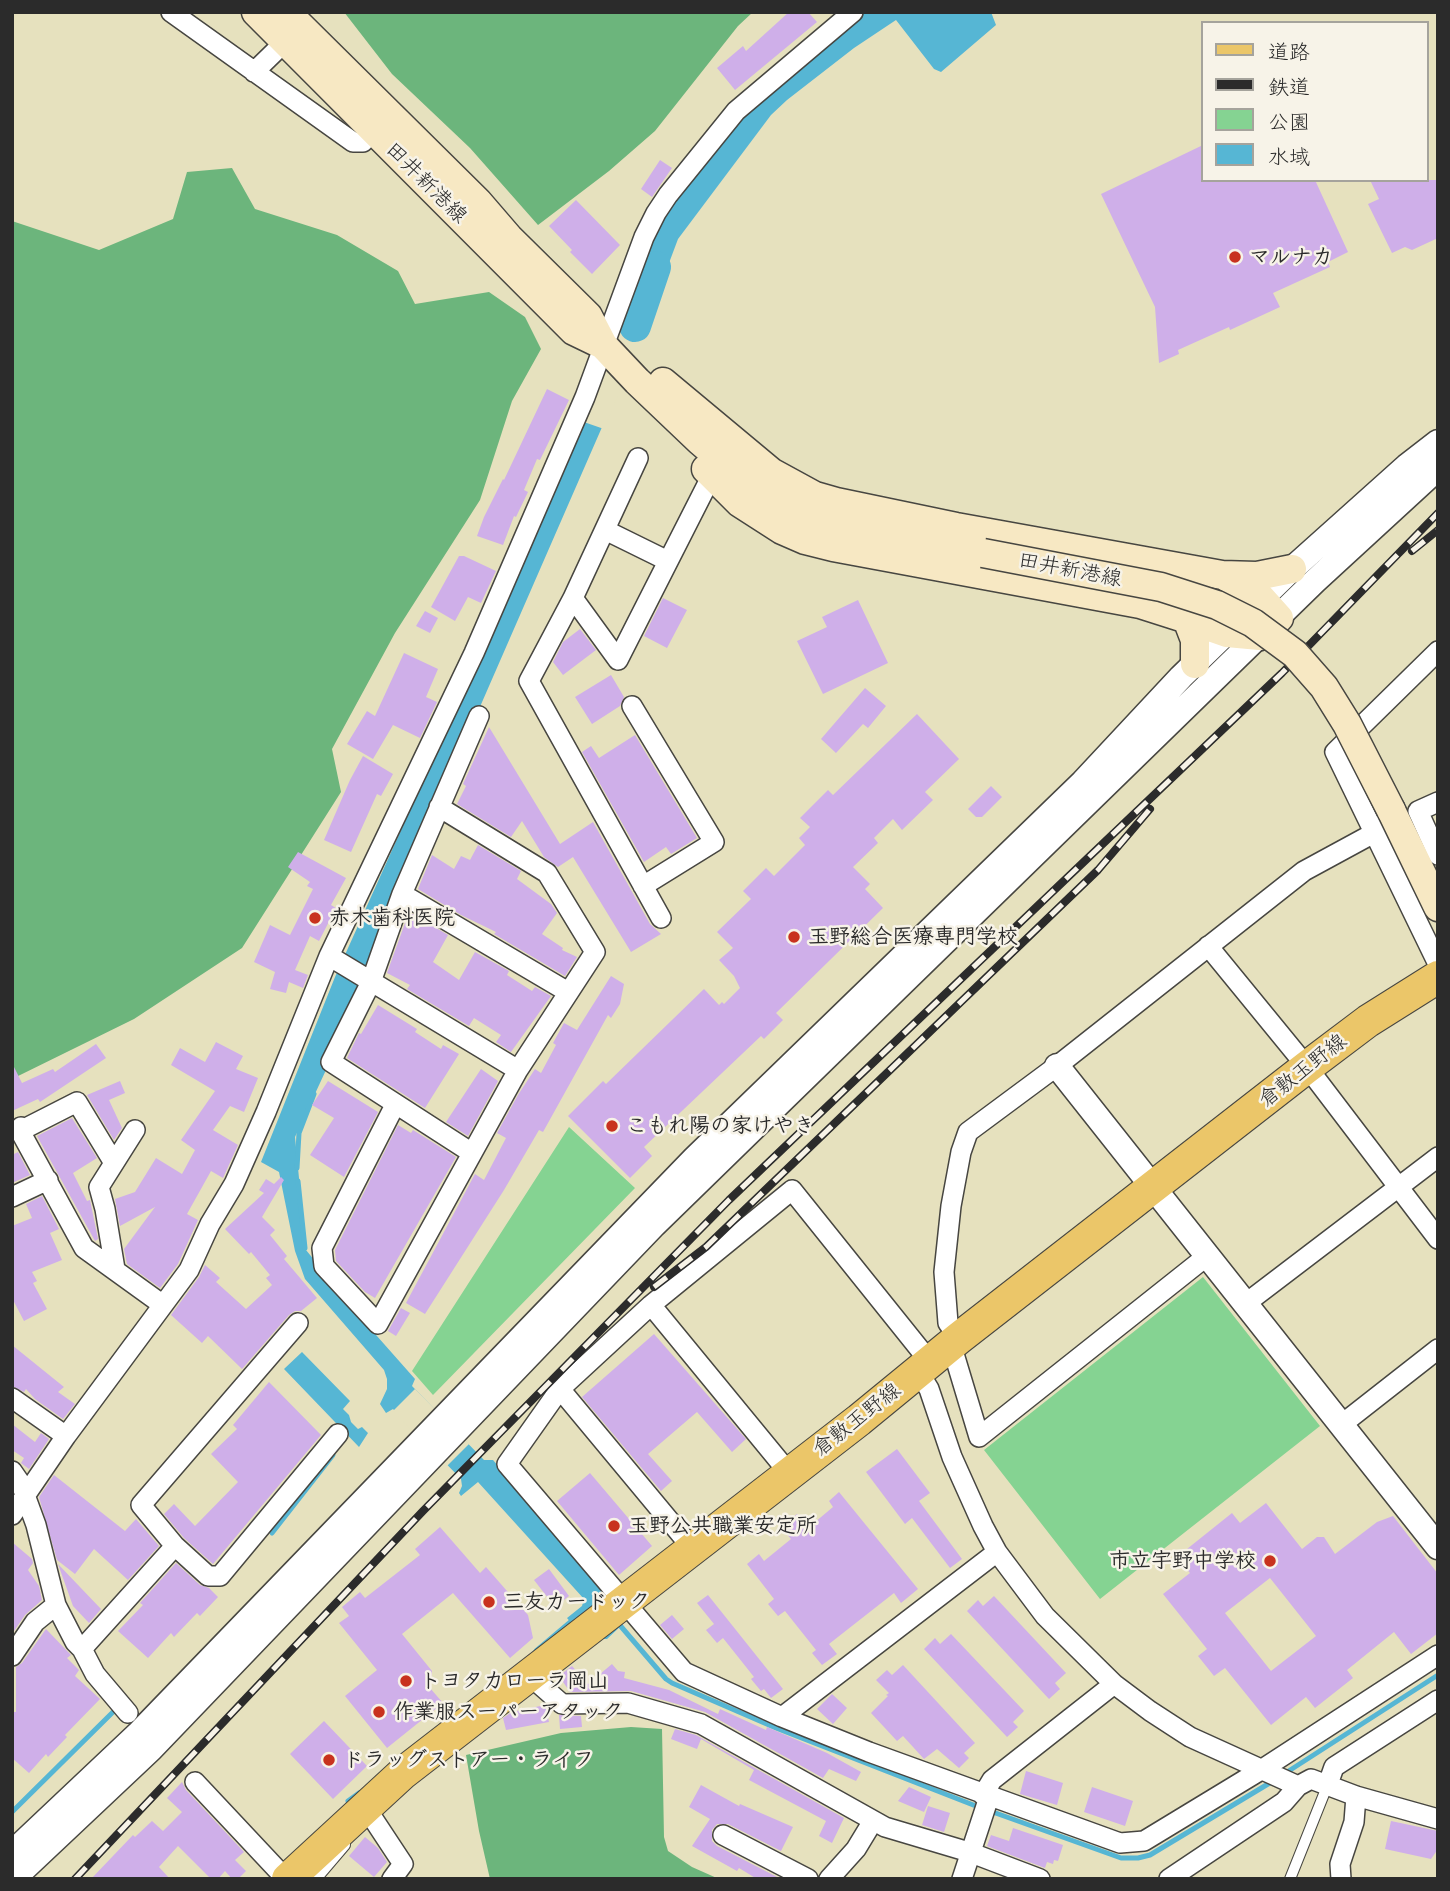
<!DOCTYPE html>
<html>
<head>
<meta charset="utf-8">
<style>
	body { margin:0 }
	#map { position:relative; width:1450px; height:1891px; overflow:hidden; background:#e6e1be; font-family:"Playpen Sans","Klee One",sans-serif }
	canvas { display:block }
	.frame { position:absolute; inset:0; border:14px solid #2b2b2b; pointer-events:none }
	.legend { position:absolute; left:1201px; top:21px; width:228px; height:161px; box-sizing:border-box; background:#f7f3e8; border:2px solid #a5a39c; margin:0; padding:9px 12px; list-style:none; font-size:21px; color:#2b2b2b }
	.legend li { display:flex; align-items:center; gap:14px; height:35px }
	.legend b { width:35px; border:2px solid #a5a39c }
</style>
</head>
<body>
<div id="map">
<canvas width="1450" height="1891"></canvas>
<div class="frame"></div>
<ul class="legend">
<li><b style="height:9px;background:#ebc669"></b>道路</li>
<li><b style="height:9px;background:#2b2b2b"></b>鉄道</li>
<li><b style="height:19px;background:#85d392"></b>公園</li>
<li><b style="height:19px;background:#56b6d4"></b>水域</li>
</ul>
</div>
<script>
const ctx = document.querySelector('canvas').getContext('2d');
ctx.lineJoin = 'round';
function paint(path, color) { ctx.fillStyle = color; ctx.fill(path, 'evenodd'); }
const shape = rows => new Path2D(rows.map(r => 'M' + r).join(''));
function stroke(path, color, width, dash) { ctx.strokeStyle = color; ctx.lineWidth = width; ctx.lineCap = dash ? 'butt' : 'round'; ctx.setLineDash(dash || []); ctx.stroke(path); }
function drawText(font, color, halo, rows, align = 'center') {
  ctx.font = font + ' "Playpen Sans","Klee One",sans-serif'; ctx.lineWidth = 5; ctx.setLineDash([]); ctx.textBaseline = 'middle'; ctx.strokeStyle = halo; ctx.fillStyle = color; for (const [text, x, y, turn = 0] of rows) {
    ctx.save(); ctx.translate(x, y); ctx.rotate((+turn || 0) * Math.PI / 180); ctx.textAlign = isNaN(turn) ? turn : align; if (halo) ctx.strokeText(text, 0, 0); ctx.fillText(text, 0, 0); ctx.restore();
  }
}
const green = shape([
	[569,1127,635,1188,433,1395,412,1371],
	[1203,1277,1320,1426,1100,1599,984,1450]
]);
const forest = shape([
	[344,12,753,12,738,26,655,131,609,171,538,225,470,148,392,74],
	[232,168,255,209,337,235,398,271,415,304,489,292,525,317,541,349,512,401,480,500,395,633,332,749,341,792,242,948,134,1019,12,1079,12,221,99,250,173,219,187,172],
	[631,1727,662,1729,664,1837,668,1851,692,1867,719,1879,490,1879,479,1831,466,1755,561,1733]
]);
const water = shape([
	[860,12,991,12,996,25,941,72,934,69,896,20,854,48,787,100,771,115,678,239,651,311,625,301,650,235,738,114],
	[628,311,644,319,643,322,647,324,462,748,363,990,295,1137,306,1250,369,1327,415,1379,412,1386,484,1460,493,1460,602,1585,623,1624,607,1639,602,1639,572,1624,567,1618,582,1606,584,1599,478,1482,461,1496,459,1493,462,1486,461,1479,393,1409,386,1413,380,1404,387,1389,387,1379,384,1370,305,1279,295,1251,279,1172,261,1162,335,977,584,423,625,313],
	[302,1352,350,1401,343,1409,349,1415,351,1422,358,1429,362,1427,368,1433,359,1447,284,1369]
]);
const pier = shape([
	[622,315,642,337,604,429,581,421],
	[415,1389,469,1444,447,1466,393,1411]
]);
const stream = shape([
	[297,1168,299,1133,314,1094],
	[298,1181,305,1248],
	[272,1533,333,1455],
	[618,1623,666,1679,672,1683,776,1728,981,1808],
	[536,1651,574,1619],
	[1284,1774,1438,1675],
	[348,1801,359,1793],
	[990,1811,1121,1858,1138,1858,1150,1855,1273,1781],
	[12,1812,113,1712]
]);
const river = shape([
	[635,326,655,267]
]);
const building = shape([
	[789,12,808,12,817,22,735,90,717,68,743,46,746,51],
	[1203,145,1203,180,1315,180,1348,252,1328,262,1330,267,1273,293,1280,307,1230,330,1229,327,1178,350,1179,354,1159,363,1155,307,1101,194],
	[660,160,672,168,652,197,641,189],
	[1370,180,1438,180,1438,238,1412,250,1405,247,1392,253,1368,204,1379,199],
	[576,200,620,245,592,274,570,252,572,250,549,226],
	[547,389,569,400,540,460,537,459,524,490,528,492,516,517,514,516,503,545,477,536,484,517,503,479,504,480],
	[459,556,464,556,496,571,481,603,468,597,455,621,431,607],
	[663,598,687,610,667,648,644,636],
	[858,600,888,663,823,694,797,641,827,627,822,617],
	[425,611,438,618,430,633,416,626],
	[580,629,596,650,563,675,553,662,563,642],
	[404,653,438,669,426,697,437,702,420,738,393,725,373,759,347,744,367,711,375,716],
	[611,675,624,697,620,706,592,724,575,697],
	[865,688,886,706,868,728,863,724,836,753,821,739],
	[917,714,959,759,925,792,933,800,902,830,893,819,874,838,878,843,853,867,870,884,865,889,883,908,776,1013,783,1020,764,1039,761,1036,644,1147,652,1156,630,1178,568,1116,603,1081,606,1084,704,989,719,1005,722,1002,724,1004,740,988,734,976,719,960,733,948,717,932,751,899,743,891,766,868,774,876,805,845,799,838,810,827,800,818,828,790,833,795],
	[489,727,560,844,593,822,650,924,661,934,631,952,573,857,558,867,544,857,522,821,511,837,457,804,466,786,463,784],
	[635,735,697,838,671,854,666,847,644,862,582,752,591,746,599,758],
	[363,756,393,774,381,796,377,794,351,852,324,840,350,780],
	[991,786,1002,797,982,817,976,817,968,809],
	[478,845,521,871,517,879,551,904,557,913,542,934,563,948,562,950,577,957,565,976,494,934,496,932,461,915,418,889,432,855,454,869,461,856,470,860],
	[298,852,346,878,331,905,336,908,319,941,310,936,295,970,308,975,303,988,289,982,286,993,270,989,275,972,254,962,270,925,290,935,313,889,307,886,310,882,288,867],
	[409,912,448,935,433,962,459,980,475,952,509,971,507,975,532,991,535,987,551,996,511,1052,496,1042,501,1035,474,1018,469,1026,407,989,410,985,387,973],
	[611,976,624,984,620,1004,611,1018,608,1015,543,1132,539,1130,504,1190,425,1314,406,1303,475,1174,484,1180,506,1138,497,1133,518,1095,535,1069,541,1073,556,1045,553,1043,564,1023,577,1030],
	[378,1005,417,1029,415,1032,441,1049,443,1045,459,1054,425,1108,347,1058,359,1033,361,1034],
	[216,1042,243,1056,236,1069,258,1078,244,1112,230,1106,213,1130,238,1145,223,1178,211,1171,187,1214,198,1220,178,1264,160,1288,127,1264,124,1249,155,1207,120,1226,115,1199,135,1192,156,1158,182,1174,195,1150,181,1140,215,1091,171,1065,180,1048,205,1062],
	[96,1044,106,1058,40,1102,38,1099,12,1111,12,1063,22,1083,53,1069,55,1072],
	[481,1069,498,1081,468,1136,446,1122],
	[120,1081,125,1093,109,1100,122,1128,114,1140,87,1095],
	[328,1081,378,1112,344,1177,310,1155,334,1118,312,1105],
	[72,1118,97,1158,73,1173,87,1201,90,1200,98,1239,95,1241,37,1136],
	[398,1125,411,1133,413,1130,456,1157,375,1298,365,1292,336,1261,335,1250],
	[18,1152,30,1175,12,1183,12,1155],
	[281,1177,284,1180,262,1217,275,1230,270,1235,287,1256,284,1259,317,1298,301,1311,295,1311,289,1315,242,1369,208,1336,202,1343,171,1315,199,1277,205,1265,220,1278,216,1282,246,1309,272,1285,266,1278,270,1275,251,1252,249,1254,225,1229,264,1193,259,1190,266,1179,274,1184],
	[42,1196,59,1229,50,1233,62,1260,32,1272,37,1281,33,1283,47,1309,24,1321,12,1298,12,1226,32,1218,26,1204],
	[401,1308,410,1313,396,1336,388,1331],
	[654,1334,746,1439,732,1452,697,1412,648,1454,672,1481,661,1491,582,1397],
	[12,1345,64,1387,58,1392,75,1404,63,1419,35,1399,26,1389,24,1392,12,1386],
	[269,1382,321,1435,213,1564,184,1538,164,1514,174,1504,195,1526,238,1482,211,1454,237,1429,233,1425],
	[12,1424,35,1442,41,1433,49,1439,29,1469,21,1463,24,1458,12,1450],
	[897,1449,930,1493,919,1501,962,1559,950,1568,912,1518,905,1524,866,1472],
	[590,1473,652,1546,619,1575,557,1501],
	[54,1475,125,1531,136,1519,159,1546,128,1580,94,1549,75,1574,57,1560,39,1497],
	[839,1492,918,1589,901,1603,894,1593,829,1644,837,1654,822,1665,812,1653,816,1650,785,1611,778,1616,768,1604,774,1599,747,1564,759,1554,764,1561,791,1539,781,1527,797,1514,808,1528,833,1507,829,1501],
	[1266,1503,1302,1549,1317,1537,1324,1537,1335,1554,1377,1522,1393,1516,1438,1574,1438,1633,1411,1654,1394,1632,1347,1670,1353,1678,1315,1708,1306,1697,1271,1725,1225,1668,1214,1676,1198,1656,1207,1649,1163,1594,1190,1573,1177,1557,1232,1513,1240,1523],
	[1270,1578,1316,1636,1271,1671,1225,1613],
	[440,1527,480,1573,486,1567,528,1615,533,1638,510,1658,453,1593,402,1634,432,1671,430,1688,443,1703,387,1748,345,1696,377,1670,339,1623,349,1616,342,1607,360,1592,365,1598,420,1555,415,1549],
	[12,1542,32,1559,33,1563,28,1570,39,1586,42,1600,25,1615,12,1634],
	[176,1563,200,1585,209,1588,218,1597,200,1616,197,1613,174,1637,171,1633,148,1658,118,1631,143,1605,140,1603],
	[58,1564,101,1609,89,1623,73,1606],
	[549,1569,569,1596,555,1607,534,1580],
	[708,1595,783,1689,771,1698,764,1689,761,1691,751,1679,754,1677,723,1638,717,1643,706,1630,714,1624,697,1603],
	[994,1596,1066,1673,1055,1683,1060,1689,1049,1699,967,1611,978,1600,983,1606],
	[672,1615,684,1629,672,1639,660,1625],
	[46,1629,71,1655,67,1658,79,1670,75,1676,100,1699,65,1735,67,1737,48,1757,46,1754,29,1773,12,1758,12,1712,16,1712,16,1667,22,1663],
	[951,1634,1024,1711,1013,1722,1018,1727,1007,1737,924,1649,935,1638,940,1644],
	[612,1664,618,1671,625,1672,624,1678,669,1690,718,1714,720,1709,766,1730,767,1727,827,1753,861,1772,856,1781,829,1769,823,1778,705,1712,631,1691,570,1692,559,1676,572,1666,588,1684],
	[903,1665,975,1743,964,1753,969,1758,959,1768,937,1749,924,1759,903,1736,897,1741,871,1713,888,1696,886,1695,889,1693,876,1680,887,1670,892,1675],
	[832,1694,847,1708,833,1724,817,1709],
	[545,1705,549,1722,506,1730,503,1718,512,1712],
	[559,1715,581,1716,582,1727,560,1729],
	[324,1721,367,1766,333,1799,290,1754],
	[675,1729,696,1735,844,1818,832,1843,819,1836,826,1821,749,1780,754,1770,701,1739,697,1749,671,1739],
	[1026,1771,1063,1783,1057,1805,1020,1794],
	[182,1782,186,1790,244,1852,235,1860,246,1871,238,1879,232,1879,225,1871,218,1879,211,1879,178,1846,159,1867,170,1879,91,1879,133,1835,135,1837,152,1821,163,1831,182,1812,167,1798],
	[701,1785,739,1806,740,1804,793,1827,781,1851,728,1824,717,1824,712,1830,712,1841,717,1846,781,1879,757,1879,739,1868,737,1871,692,1846,710,1819,689,1807],
	[909,1787,931,1797,924,1812,898,1801],
	[1092,1787,1133,1801,1125,1826,1084,1812],
	[928,1806,950,1813,944,1832,922,1825],
	[1391,1821,1438,1831,1438,1849,1431,1859,1385,1849],
	[1013,1828,1063,1845,1058,1861,1054,1860,1053,1864,1047,1862,1045,1868,987,1846,991,1835,1009,1841],
	[365,1837,378,1848,387,1862,374,1877,349,1856]
]);
const service = shape([
	[316,1879,345,1845],
	[1290,1879,1328,1784]
]);
const minor = shape([
	[171,12,353,142,363,142,381,120],
	[254,72,292,35],
	[638,458,573,598,618,660,712,475],
	[605,530,668,561],
	[573,598,529,681,661,918],
	[1438,651,1335,752,1438,964],
	[632,706,714,842,643,886],
	[1438,802,1418,811,1438,855],
	[402,894,568,992],
	[1208,946,1307,1067,1438,1239],
	[329,956,518,1070],
	[395,1105,322,1248,324,1266,378,1324,518,1070,595,952,547,873,439,807],
	[21,1127,20,1131,84,1248,163,1305],
	[20,1131,77,1102,114,1163],
	[472,1153,331,1062,371,982,402,894,479,716],
	[12,1197,48,1180],
	[115,1269,105,1209,99,1187,135,1130],
	[1245,1304,1438,1157],
	[651,1305,789,1473],
	[298,1323,141,1505,175,1546,208,1576,220,1576,338,1434],
	[959,1338,948,1323,944,1272,951,1206,961,1152,968,1132,1057,1066,1304,871,1374,833],
	[951,1344,979,1437,1207,1256],
	[930,1362,792,1190,651,1305,560,1389,507,1464,684,1672,782,1717,869,1752,1120,1843,1144,1841,1261,1770,1438,1655],
	[918,1371,929,1389,952,1457,983,1526,997,1552,1045,1616,1114,1684,1150,1711,1190,1737,1298,1786],
	[560,1389,693,1549],
	[12,1398,66,1436],
	[1341,1425,1438,1349],
	[12,1471,21,1484,36,1525,56,1605,75,1642,82,1649,175,1546],
	[12,1515,66,1436,189,1270,210,1224,234,1184,266,1112,329,956,474,653,585,397,644,237,656,213,668,195,736,111,853,12],
	[82,1649,95,1674,128,1713],
	[12,1656,35,1622,56,1605],
	[529,1675,562,1704,628,1703,701,1724,885,1827,969,1852,1040,1879],
	[782,1717,997,1552],
	[195,1782,286,1879],
	[1328,1784,1334,1767,1438,1700],
	[983,1795,992,1780,1114,1684],
	[366,1808,403,1864,392,1879],
	[723,1835,808,1879],
	[829,1879,856,1849,873,1821],
	[962,1879,989,1797],
	[1169,1879,1284,1802,1298,1786,1311,1779,1356,1796,1438,1819],
	[1341,1879,1340,1864,1354,1822,1356,1796]
]);
const tertiary = shape([
	[1057,1066,1438,1547],
	[12,1853,138,1734,695,1158,1083,782,1181,677,1292,569,1407,466,1438,442],
	[13,1879,151,1749,654,1225,1315,581,1438,468]
]);
const secondary = shape([
	[256,12,574,331,603,345],
	[286,12,478,202,509,238,588,316,603,345,637,381,700,441,749,483,777,501,826,521,983,553],
	[663,382,771,472,815,496,836,502,956,527,1222,575,1257,576,1292,569],
	[706,469,740,503,782,530,805,540,833,547,1140,604,1187,619,1195,640,1195,664],
	[1225,576,1262,599,1279,618],
	[1187,619,1227,633,1260,636],
	[1391,810,1438,907]
]);
const primary = shape([
	[288,1879,403,1773,859,1420,959,1338,1307,1067,1368,1021,1438,977]
]);
const rail = shape([
	[1412,551,1438,530],
	[654,1287,706,1247,1098,870,1150,809],
	[75,1879,423,1511,729,1200,1282,673,1438,513]
]);
const secondaryBridge = shape([
	[983,553,1161,587,1217,605,1253,623,1295,654,1324,687,1347,724,1391,810]
]);
const markers = [
	[1235,257,7,"#c8321e"],
	[315,918,7,"#c8321e"],
	[794,937,7,"#c8321e"],
	[612,1126,7,"#c8321e"],
	[614,1526,7,"#c8321e"],
	[1270,1561,7,"#c8321e"],
	[489,1602,7,"#c8321e"],
	[406,1681,7,"#c8321e"],
	[379,1712,7,"#c8321e"],
	[329,1760,7,"#c8321e"]
];
const streetNames = [
	["田井新港線",426,183,45],
	["田井新港線",1070,570,11],
	["倉敷玉野線",1303,1071,-38],
	["倉敷玉野線",857,1420,-38]
];
const poiNames = [
	["マルナカ",1249,257],
	["赤木歯科医院",329,918],
	["玉野総合医療専門学校",808,937],
	["こもれ陽の家けやき",626,1126],
	["玉野公共職業安定所",628,1526],
	["市立宇野中学校",1256,1561,"right"],
	["三友カードック",503,1602],
	["トヨタカローラ岡山",420,1681],
	["作業服スーパーアタック",393,1712],
	["ドラッグストアー・ライフ",343,1760]
];
paint(green, '#85d392');
paint(forest, '#6cb57c');
paint(water, '#56b6d4');
paint(pier, '#e6e1be');
stroke(stream, '#56b6d4', 5);
stroke(river, '#56b6d4', 32);
paint(building, '#cfafe9');
stroke(service, '#474641', 12);
stroke(minor, '#474641', 22);
stroke(tertiary, '#474641', 27);
stroke(secondary, '#474641', 31);
stroke(primary, '#474641', 34);
stroke(service, '#fff', 10);
stroke(minor, '#fff', 19);
stroke(tertiary, '#fff', 24);
stroke(secondary, '#f7e8c3', 28);
stroke(primary, '#ebc669', 32);
stroke(rail, '#2b2b2b', 8);
stroke(rail, '#f7f3e8', 5, [16]);
stroke(secondaryBridge, '#474641', 31, []);
stroke(secondaryBridge, '#f7e8c3', 28);
for (const [x, y, r, color] of markers) { const dot = new Path2D(); dot.arc(x, y, r, 0, 2 * Math.PI); ctx.fillStyle = color; ctx.fill(dot); stroke(dot, '#f7f3e8', 2.5); }
drawText('21px', '#2b2b2b', '#f7f3e8', streetNames);
drawText('bold 21px', '#2b2b2b', '#f7f3e8', poiNames, 'left');
</script>
</body>
</html>
